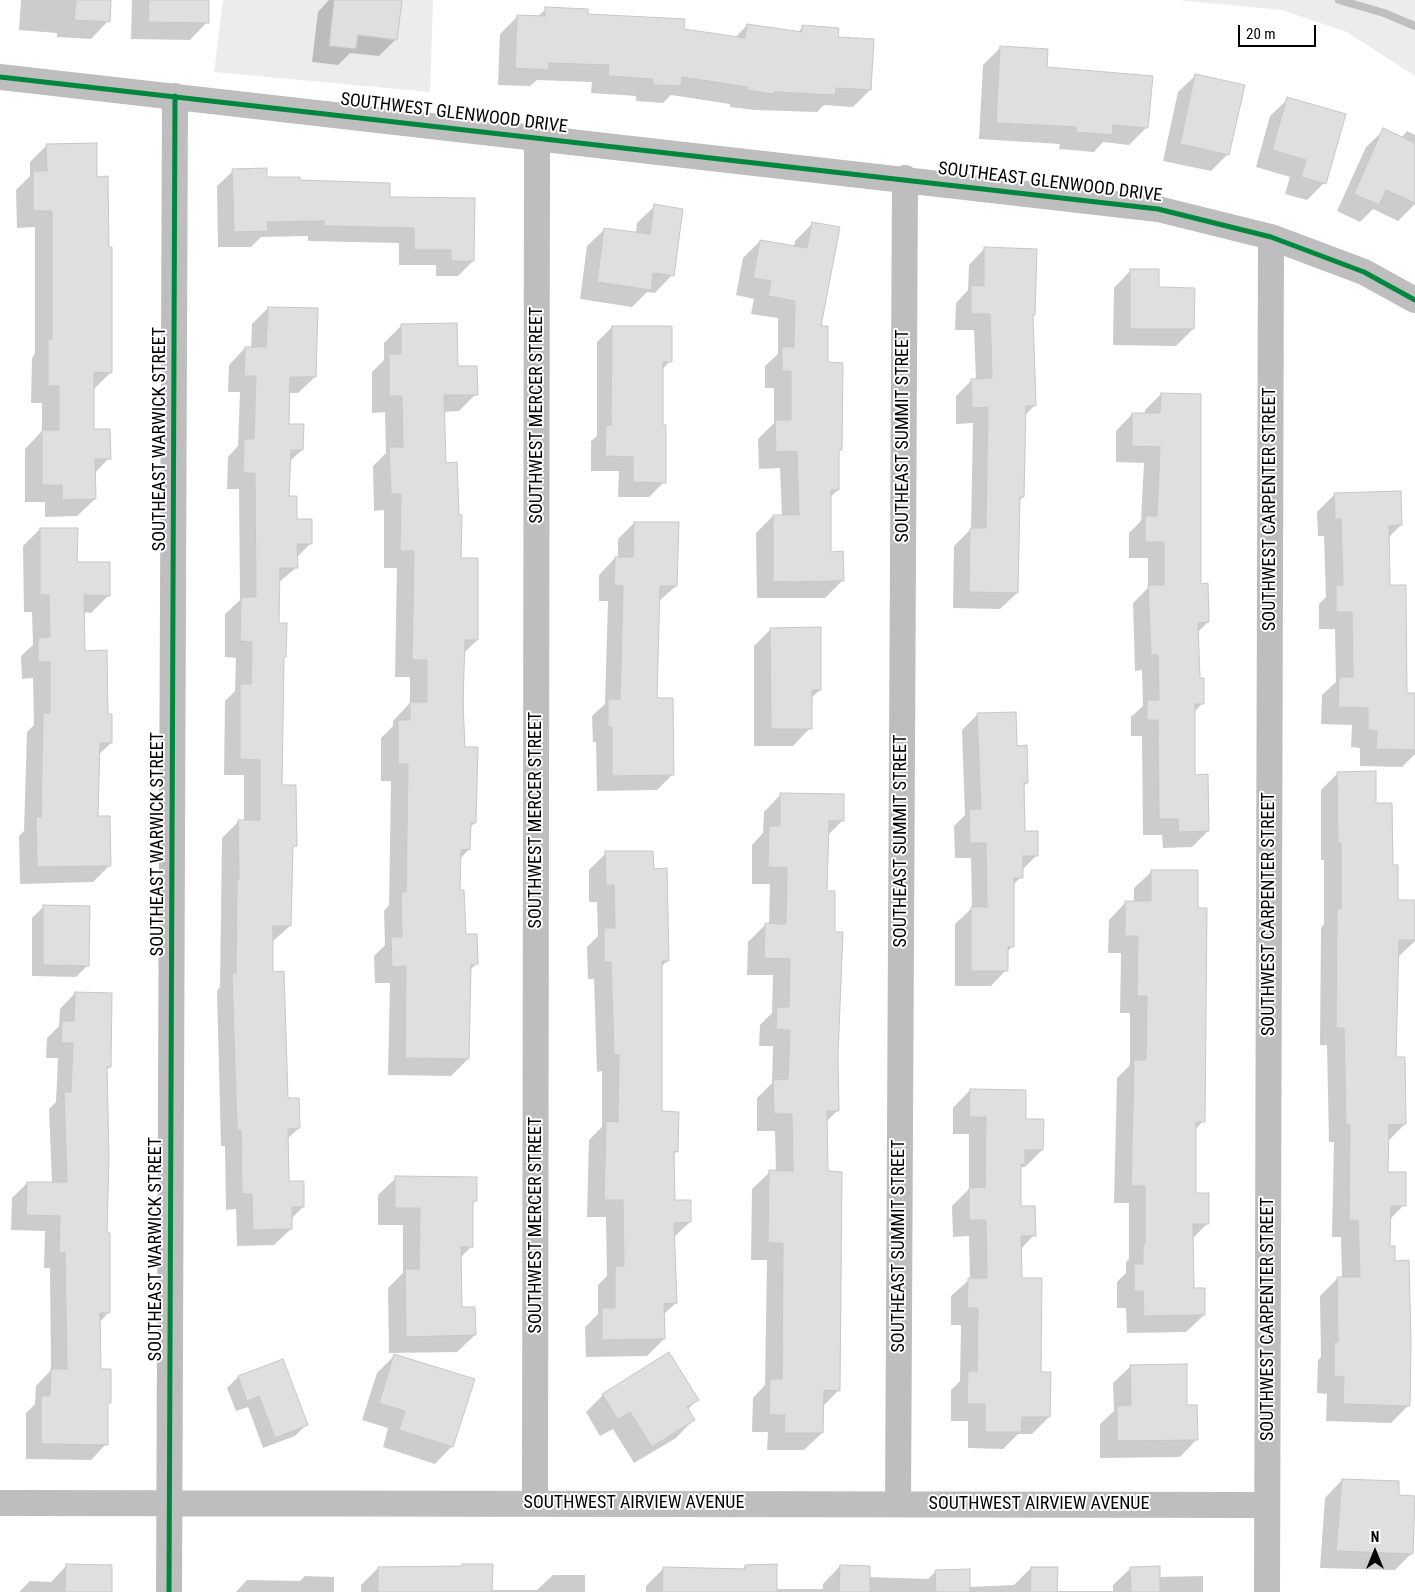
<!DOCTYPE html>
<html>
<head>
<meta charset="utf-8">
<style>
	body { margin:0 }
	#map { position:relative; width:1415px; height:1592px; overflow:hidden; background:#fff; font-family:"Roboto Condensed",sans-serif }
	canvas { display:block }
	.north { position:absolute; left:1350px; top:1527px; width:50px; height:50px; -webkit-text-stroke:4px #fff; paint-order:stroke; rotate:0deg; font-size:14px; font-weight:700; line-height:20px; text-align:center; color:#000 }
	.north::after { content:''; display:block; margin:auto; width:18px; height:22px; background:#000; clip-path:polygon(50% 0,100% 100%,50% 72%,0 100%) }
	.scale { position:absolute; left:1238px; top:25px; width:78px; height:22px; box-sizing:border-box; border:2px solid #000; border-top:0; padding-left:6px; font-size:15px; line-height:18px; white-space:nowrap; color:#000; -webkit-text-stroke:4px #fff; paint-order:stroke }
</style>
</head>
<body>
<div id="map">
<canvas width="1415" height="1592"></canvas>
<div class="north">N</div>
<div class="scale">20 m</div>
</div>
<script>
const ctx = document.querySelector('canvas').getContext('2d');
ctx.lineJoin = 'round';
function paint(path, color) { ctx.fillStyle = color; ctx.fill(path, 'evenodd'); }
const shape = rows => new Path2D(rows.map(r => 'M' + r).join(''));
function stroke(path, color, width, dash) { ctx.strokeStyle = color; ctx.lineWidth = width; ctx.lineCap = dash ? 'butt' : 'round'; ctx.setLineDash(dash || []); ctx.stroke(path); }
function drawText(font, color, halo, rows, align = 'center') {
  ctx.font = font + ' "Roboto Condensed",sans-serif'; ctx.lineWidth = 4; ctx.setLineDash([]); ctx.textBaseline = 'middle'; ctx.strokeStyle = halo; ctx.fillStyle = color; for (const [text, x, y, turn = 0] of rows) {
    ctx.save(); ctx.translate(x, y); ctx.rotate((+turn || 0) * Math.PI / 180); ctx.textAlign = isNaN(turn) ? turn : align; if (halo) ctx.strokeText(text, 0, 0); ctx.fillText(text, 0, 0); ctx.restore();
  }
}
const green = shape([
	[223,0,433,0,430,92,214,72],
	[1178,0,1415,0,1415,76,1347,32,1282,10]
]);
const shadow = shape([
	[21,0,110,0,108,21,91,39,57,37,57,33,19,30],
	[132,0,208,0,207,22,190,40,131,39],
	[329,0,389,0,396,39,379,56,350,53,338,65,312,62,318,12],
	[546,9,735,38,747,25,797,33,803,27,837,38,870,90,853,107,824,105,817,112,755,110,730,107,730,104,671,95,663,103,636,101,636,96,591,93,592,82,537,80,530,86,498,85,500,34,518,16,537,17],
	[1000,48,1146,128,1129,145,1103,142,1094,152,1059,149,1060,144,979,139,983,65],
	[1196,75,1228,154,1211,171,1163,161,1178,92],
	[1288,99,1324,183,1307,200,1285,194,1290,177,1256,167,1270,116],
	[1384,130,1401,138,1407,131,1415,135,1415,204,1398,221,1373,209,1360,222,1337,211,1366,147],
	[47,145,96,178,111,372,94,389,92,430,109,458,94,474,95,499,77,516,45,517,45,502,25,502,25,449,42,431,42,403,31,403,32,358,35,354,35,227,17,228,16,190,30,176,30,162],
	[233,171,266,179,299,181,388,198,473,261,458,276,436,276,436,265,399,265,399,243,308,241,308,236,261,237,251,247,218,247,217,186],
	[655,206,672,275,655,293,647,292,632,307,580,299,587,246,605,229,636,233,637,223],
	[813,223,820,327,841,450,837,453,838,490,829,498,830,553,843,580,825,598,757,598,756,533,773,516,782,516,780,468,759,469,758,439,774,423,774,388,765,388,765,366,778,354,778,318,751,314,754,299,736,295,743,258,760,241,794,247,795,241],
	[985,248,1034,315,1032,317,1034,406,1025,415,1023,497,1019,501,1017,593,1000,609,953,608,954,546,971,529,973,423,956,424,956,396,972,380,976,380,974,330,955,330,956,303,968,290,969,265],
	[1131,270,1158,289,1193,329,1176,346,1113,345,1114,288],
	[268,308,315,377,298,393,289,393,288,425,302,450,289,462,288,497,296,520,311,543,296,558,297,567,278,583,277,624,285,656,283,658,281,786,295,845,291,849,290,926,272,942,272,973,287,1100,299,1128,287,1139,288,1182,303,1207,291,1219,291,1229,274,1245,237,1246,236,1209,226,1210,225,1146,221,1146,217,991,220,987,222,838,239,821,244,821,244,775,224,775,225,701,235,691,236,658,225,657,225,614,240,600,239,489,227,489,228,457,238,446,240,392,228,392,229,365,245,348,251,348,252,324],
	[401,326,457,368,476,394,459,411,444,412,445,464,460,559,477,640,463,654,464,749,475,823,469,828,469,849,460,859,459,891,464,935,476,964,469,971,468,1059,451,1076,388,1075,390,983,375,983,374,956,385,945,384,911,389,905,391,781,381,781,381,738,393,726,393,721,410,703,410,677,395,677,397,568,384,568,384,510,374,511,373,466,386,453,385,412,372,413,372,372,384,360,384,343],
	[612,327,670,361,662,370,664,482,649,497,618,497,619,471,591,471,591,441,597,436,597,342],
	[1161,394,1208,622,1197,633,1199,679,1203,703,1194,712,1194,776,1208,831,1192,847,1163,848,1162,835,1143,835,1142,736,1131,736,1131,717,1143,706,1142,670,1135,671,1133,603,1148,588,1148,558,1129,558,1129,533,1141,521,1144,463,1116,462,1116,431,1132,414,1145,414,1145,410],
	[1335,494,1401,525,1388,538,1389,586,1405,694,1415,694,1415,754,1402,767,1360,766,1360,748,1351,747,1352,725,1321,724,1322,695,1336,682,1335,629,1319,629,1319,604,1326,597,1324,536,1318,536,1317,512],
	[634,523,676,586,658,602,656,700,673,774,657,790,597,791,596,742,593,742,592,716,605,704,608,601,599,601,599,575,615,558,618,558,618,539],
	[40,529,109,595,91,613,83,612,84,652,107,716,111,743,98,755,97,817,110,865,93,882,20,884,19,836,24,831,27,732,34,725,33,678,22,679,21,656,33,645,32,612,24,612,23,546],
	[771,629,820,690,810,699,810,728,793,746,754,746,754,646],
	[978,714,1016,747,1027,783,1023,787,1024,832,1037,855,1021,871,1021,877,1012,886,1012,947,1006,953,1006,970,991,986,955,986,955,924,972,908,971,858,955,858,954,826,965,815,962,730],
	[1338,773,1375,804,1392,866,1397,901,1415,901,1415,941,1398,957,1395,1058,1405,1124,1388,1141,1387,1173,1404,1205,1389,1220,1389,1248,1409,1405,1391,1423,1326,1421,1327,1394,1317,1393,1318,1360,1321,1357,1320,1296,1338,1278,1342,1278,1341,1237,1332,1237,1334,1142,1329,1142,1327,1045,1320,1045,1321,928,1324,924,1324,860,1321,860,1321,790],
	[781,794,843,820,827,836,826,892,837,1055,837,1111,826,1122,827,1173,839,1390,822,1407,822,1433,804,1450,767,1450,768,1432,752,1432,753,1398,765,1385,767,1260,751,1260,752,1189,770,1172,776,1172,775,1131,757,1131,757,1098,772,1083,773,1046,759,1046,760,1025,772,1013,773,975,747,975,748,942,765,925,769,925,770,884,752,884,752,845,763,833,764,812],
	[606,853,652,870,668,960,661,967,661,1113,677,1151,673,1155,674,1201,690,1222,673,1238,676,1303,663,1315,664,1339,647,1356,586,1357,585,1327,598,1314,598,1285,607,1276,606,1217,587,1217,589,1140,602,1127,602,1071,597,1072,594,979,588,979,587,947,598,936,597,902,589,902,589,870],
	[1152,871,1203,1121,1195,1130,1195,1194,1208,1223,1192,1239,1193,1289,1204,1315,1186,1332,1127,1333,1126,1308,1117,1308,1117,1282,1126,1273,1126,1262,1129,1259,1129,1203,1114,1203,1117,1078,1130,1065,1130,1013,1120,1013,1121,953,1108,953,1109,920,1126,902,1134,902,1134,888],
	[44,906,88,965,76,977,32,976,32,918],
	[75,993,110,1067,106,1070,106,1235,109,1312,99,1323,100,1370,110,1402,106,1405,106,1444,91,1460,26,1459,26,1413,35,1404,36,1386,51,1370,50,1268,44,1268,45,1231,11,1230,12,1198,27,1183,52,1183,49,1109,56,1102,58,1058,46,1058,47,1038,59,1026,60,1009],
	[970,1090,1024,1120,1042,1150,1025,1167,1020,1167,1020,1208,1034,1235,1020,1250,1021,1279,1049,1417,1032,1434,1018,1434,1003,1449,968,1448,968,1421,951,1421,951,1390,960,1381,961,1325,951,1325,951,1296,970,1279,969,1236,953,1237,952,1206,969,1189,969,1134,953,1134,953,1108],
	[396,1178,476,1200,472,1204,472,1246,460,1258,461,1308,475,1335,457,1352,389,1353,388,1288,403,1273,403,1225,378,1225,378,1195],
	[394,1356,452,1446,435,1464,383,1447,388,1428,362,1420,377,1373],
	[1131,1366,1186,1407,1197,1439,1180,1457,1100,1458,1100,1424,1114,1411,1113,1383],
	[238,1377,306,1425,295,1436,263,1448,248,1407,236,1411,227,1388],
	[603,1395,697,1400,687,1410,693,1420,676,1438,634,1463,613,1429,600,1436,586,1412],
	[1342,1480,1397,1497,1412,1553,1395,1570,1320,1568,1325,1498],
	[66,1566,110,1592,19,1592,30,1581,51,1582],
	[745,1566,776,1589,823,1589,823,1584,840,1566,869,1577,928,1579,936,1571,969,1587,1014,1585,1031,1568,1056,1591,1113,1591,1113,1585,1131,1568,1159,1577,1203,1576,1203,1592,646,1592,646,1586,663,1569,742,1570],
	[378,1568,491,1590,537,1590,553,1575,585,1575,585,1592,361,1592,361,1585],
	[305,1576,334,1577,334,1592,236,1592,247,1580,300,1581]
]);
const stream = shape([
	[1339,0,1384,13,1415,26]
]);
const building = shape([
	[76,0,111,0,110,22,74,20,76,0],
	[149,0,209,0,209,23,148,22,149,0],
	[334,0,402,0,397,40,358,35,356,49,329,46,334,0],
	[545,7,588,9,588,14,685,19,684,29,745,38,747,24,802,32,802,25,839,28,838,37,874,39,871,90,836,88,835,95,774,92,773,94,746,90,747,87,682,77,681,86,653,85,653,79,608,76,609,65,549,63,548,70,515,68,517,15,545,16,545,7],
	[1000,46,1048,49,1047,67,1153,76,1148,128,1113,125,1112,135,1076,132,1076,127,996,123,1000,46],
	[1195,74,1245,85,1229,155,1180,144,1195,74],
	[1287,97,1346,114,1326,184,1301,177,1306,160,1272,150,1287,97],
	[1383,128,1415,143,1415,203,1386,190,1379,205,1354,194,1383,128],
	[97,143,97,177,108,176,109,247,112,247,112,373,94,372,94,429,110,429,111,459,95,459,96,499,62,500,62,485,42,485,42,430,59,430,59,386,48,386,48,339,52,339,52,211,33,211,33,171,47,171,46,144,97,143],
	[267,168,267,177,300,177,300,180,390,183,390,197,475,198,474,261,451,261,451,250,414,250,414,228,324,226,324,221,267,222,268,231,234,232,232,169,267,168],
	[654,204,683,209,674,276,653,273,651,290,597,282,604,228,650,234,654,204],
	[812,222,840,227,821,326,828,326,828,362,843,363,842,450,839,450,839,490,831,490,831,552,843,551,844,581,773,582,773,515,799,515,797,451,776,452,775,420,791,420,791,371,782,371,782,347,794,347,795,301,768,296,771,281,753,278,760,240,807,248,812,222],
	[984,247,1037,249,1035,315,1033,315,1036,406,1026,406,1024,497,1020,497,1018,593,969,592,970,528,986,528,988,407,972,408,971,379,992,378,990,314,971,314,971,285,984,286,984,247],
	[1130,269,1159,269,1159,287,1195,288,1194,329,1130,329,1130,269],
	[268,307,318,308,316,377,290,377,289,424,304,424,303,450,291,450,289,496,297,496,297,519,312,519,312,544,297,544,298,568,280,568,279,623,287,623,286,657,284,657,282,785,296,785,297,846,293,846,291,926,273,926,273,972,284,971,288,1098,299,1098,300,1128,288,1129,289,1181,304,1181,304,1207,292,1207,292,1229,253,1230,252,1194,242,1194,241,1130,237,1130,232,973,236,973,237,880,239,880,238,820,260,820,260,760,240,759,240,684,251,684,252,642,240,641,241,597,256,597,255,473,243,473,244,439,254,439,256,376,244,376,245,347,266,347,268,307],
	[457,323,458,366,477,366,478,395,444,395,446,463,457,462,459,515,462,515,461,558,478,558,478,640,465,640,463,702,465,747,478,747,476,823,471,823,470,850,461,850,460,890,464,890,466,934,477,934,478,964,471,965,469,1059,405,1058,406,966,392,967,391,937,402,937,401,892,406,892,408,764,398,764,398,720,410,720,410,702,427,702,427,660,412,660,414,551,400,551,401,494,391,494,389,447,403,447,402,396,389,396,389,354,401,354,401,324,457,323],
	[612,326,672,326,672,362,663,362,663,425,666,425,666,483,633,482,633,457,605,456,606,425,611,425,612,326],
	[1161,393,1201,394,1201,584,1208,583,1209,622,1198,623,1200,678,1204,678,1204,704,1195,704,1195,775,1208,774,1209,831,1179,832,1178,819,1159,819,1158,720,1147,720,1147,700,1159,700,1158,655,1151,655,1148,585,1164,585,1164,542,1145,542,1145,516,1157,516,1160,447,1132,446,1132,413,1160,413,1161,393],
	[1401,491,1402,525,1389,526,1390,585,1406,585,1407,693,1415,693,1415,750,1376,749,1377,731,1368,730,1368,708,1338,707,1339,677,1353,677,1352,612,1336,612,1336,585,1343,585,1341,519,1335,519,1334,493,1401,491],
	[634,522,679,522,677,586,660,586,657,698,673,698,674,775,612,776,612,727,608,727,608,699,620,699,623,586,614,585,615,557,633,557,634,522],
	[40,528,78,528,77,562,110,562,110,596,84,595,85,651,107,650,108,714,112,714,112,743,100,743,98,816,110,816,111,866,37,867,36,817,41,817,43,713,50,713,50,662,38,662,38,638,50,637,49,595,40,595,40,528],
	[821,627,821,690,812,690,812,729,771,729,770,628,821,627],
	[1016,712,1017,746,1027,745,1028,783,1024,783,1025,831,1038,831,1038,856,1023,856,1023,878,1014,878,1014,947,1008,947,1008,971,971,971,971,907,987,907,986,843,970,843,969,809,981,809,977,713,1016,712],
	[1376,771,1376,803,1392,803,1393,865,1398,865,1398,900,1415,900,1415,940,1399,940,1396,1057,1405,1057,1406,1124,1389,1125,1388,1172,1406,1172,1406,1206,1391,1206,1390,1246,1395,1246,1395,1261,1409,1260,1411,1343,1410,1406,1343,1404,1344,1377,1334,1376,1334,1342,1338,1342,1337,1277,1360,1277,1358,1221,1349,1220,1350,1125,1346,1125,1344,1028,1336,1028,1337,909,1341,909,1341,843,1338,843,1337,772,1376,771],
	[780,793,844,794,844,821,829,821,827,891,835,891,835,932,843,932,838,1055,839,1111,827,1111,828,1171,842,1172,840,1391,824,1390,823,1433,784,1433,785,1415,769,1415,770,1379,782,1379,783,1243,768,1243,769,1170,793,1171,792,1114,774,1114,773,1080,788,1079,790,1030,776,1029,777,1007,789,1007,790,959,764,958,765,923,786,924,787,868,768,867,769,826,780,826,780,793],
	[605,851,653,851,654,869,667,868,669,961,662,961,662,1111,679,1112,678,1152,674,1151,675,1200,691,1200,691,1222,674,1223,677,1303,664,1304,665,1339,602,1340,602,1308,615,1308,615,1266,624,1266,623,1200,604,1200,606,1121,618,1122,619,1055,614,1055,611,962,604,962,604,928,615,928,614,885,606,885,605,851],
	[1151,870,1198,870,1198,908,1207,908,1205,1122,1196,1122,1196,1193,1209,1193,1209,1224,1193,1224,1194,1288,1205,1288,1205,1315,1144,1316,1143,1291,1134,1291,1134,1264,1143,1264,1143,1243,1145,1243,1145,1186,1131,1186,1134,1060,1146,1060,1147,996,1137,996,1138,936,1125,936,1125,901,1151,901,1151,870],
	[43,905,90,906,89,966,43,965,43,905],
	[75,992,112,993,111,1067,107,1067,109,1157,107,1233,110,1233,110,1313,100,1313,101,1369,111,1369,111,1403,108,1403,108,1445,41,1444,41,1396,50,1396,51,1369,67,1369,65,1253,59,1253,60,1216,26,1215,27,1182,67,1182,64,1092,71,1092,73,1043,61,1043,62,1021,74,1021,75,992],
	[970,1089,1026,1090,1026,1119,1044,1119,1043,1150,1025,1150,1025,1164,1021,1164,1021,1206,1035,1206,1036,1236,1021,1236,1022,1278,1042,1278,1041,1372,1051,1372,1050,1417,1022,1417,1021,1432,985,1432,985,1404,967,1404,968,1371,977,1371,978,1308,967,1308,968,1278,987,1278,986,1220,969,1220,969,1188,985,1187,986,1117,969,1117,970,1089],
	[395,1176,477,1177,477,1201,473,1201,473,1247,461,1247,462,1307,475,1307,476,1335,406,1337,405,1269,419,1269,420,1208,395,1208,395,1176],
	[669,1352,699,1400,687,1407,695,1420,652,1447,630,1412,618,1420,602,1394,669,1352],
	[394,1354,475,1379,453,1447,399,1430,405,1411,379,1403,394,1354],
	[283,1359,308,1425,275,1438,259,1396,247,1401,238,1376,283,1359],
	[1187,1364,1187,1405,1197,1405,1198,1440,1117,1441,1117,1406,1131,1405,1130,1365,1187,1364],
	[1342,1479,1399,1481,1399,1495,1415,1496,1413,1554,1336,1551,1342,1479],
	[66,1564,112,1565,112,1592,65,1592,66,1564],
	[462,1564,493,1564,492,1592,378,1592,378,1567,462,1566,462,1564],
	[777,1564,777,1592,662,1592,663,1567,745,1569,745,1565,777,1564],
	[840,1565,870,1566,870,1592,839,1592,840,1565],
	[1160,1566,1160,1592,1131,1592,1130,1567,1160,1566],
	[1031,1567,1058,1567,1057,1592,1030,1592,1031,1567],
	[970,1569,970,1592,936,1592,935,1570,970,1569]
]);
const minor = shape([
	[0,77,1158,209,1271,237,1364,272,1415,300],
	[535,1502,537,138],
	[0,1503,1267,1505],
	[898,1504,905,178],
	[169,1592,175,96],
	[1267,1592,1271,237]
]);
const cycleway = shape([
	[0,77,1158,209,1271,237,1364,272,1415,300],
	[169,1592,175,96]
]);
const streetNames = [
	["SOUTHWEST GLENWOOD DRIVE",454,114,7],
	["SOUTHEAST GLENWOOD DRIVE",1050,183,7],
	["SOUTHWEST MERCER STREET",537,415,-90],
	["SOUTHEAST SUMMIT STREET",903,436,-90],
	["SOUTHEAST WARWICK STREET",160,439,-90],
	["SOUTHWEST CARPENTER STREET",1270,509,-90],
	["SOUTHWEST MERCER STREET",536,820,-90],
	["SOUTHEAST SUMMIT STREET",901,841,-90],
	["SOUTHEAST WARWICK STREET",158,844,-90],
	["SOUTHWEST CARPENTER STREET",1269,914,-90],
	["SOUTHWEST MERCER STREET",536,1225,-90],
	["SOUTHEAST SUMMIT STREET",899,1246,-90],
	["SOUTHEAST WARWICK STREET",156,1249,-90],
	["SOUTHWEST CARPENTER STREET",1268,1319,-90],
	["SOUTHWEST AIRVIEW AVENUE",634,1503],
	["SOUTHWEST AIRVIEW AVENUE",1039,1504]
];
paint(green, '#ececec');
paint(shadow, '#0003');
stroke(stream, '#bfbfbf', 8);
paint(building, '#dfdfdf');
stroke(building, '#c7c7c7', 1);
stroke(minor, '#bebebe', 26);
stroke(cycleway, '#00873e', 5);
drawText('18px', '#000', '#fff', streetNames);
</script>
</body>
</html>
